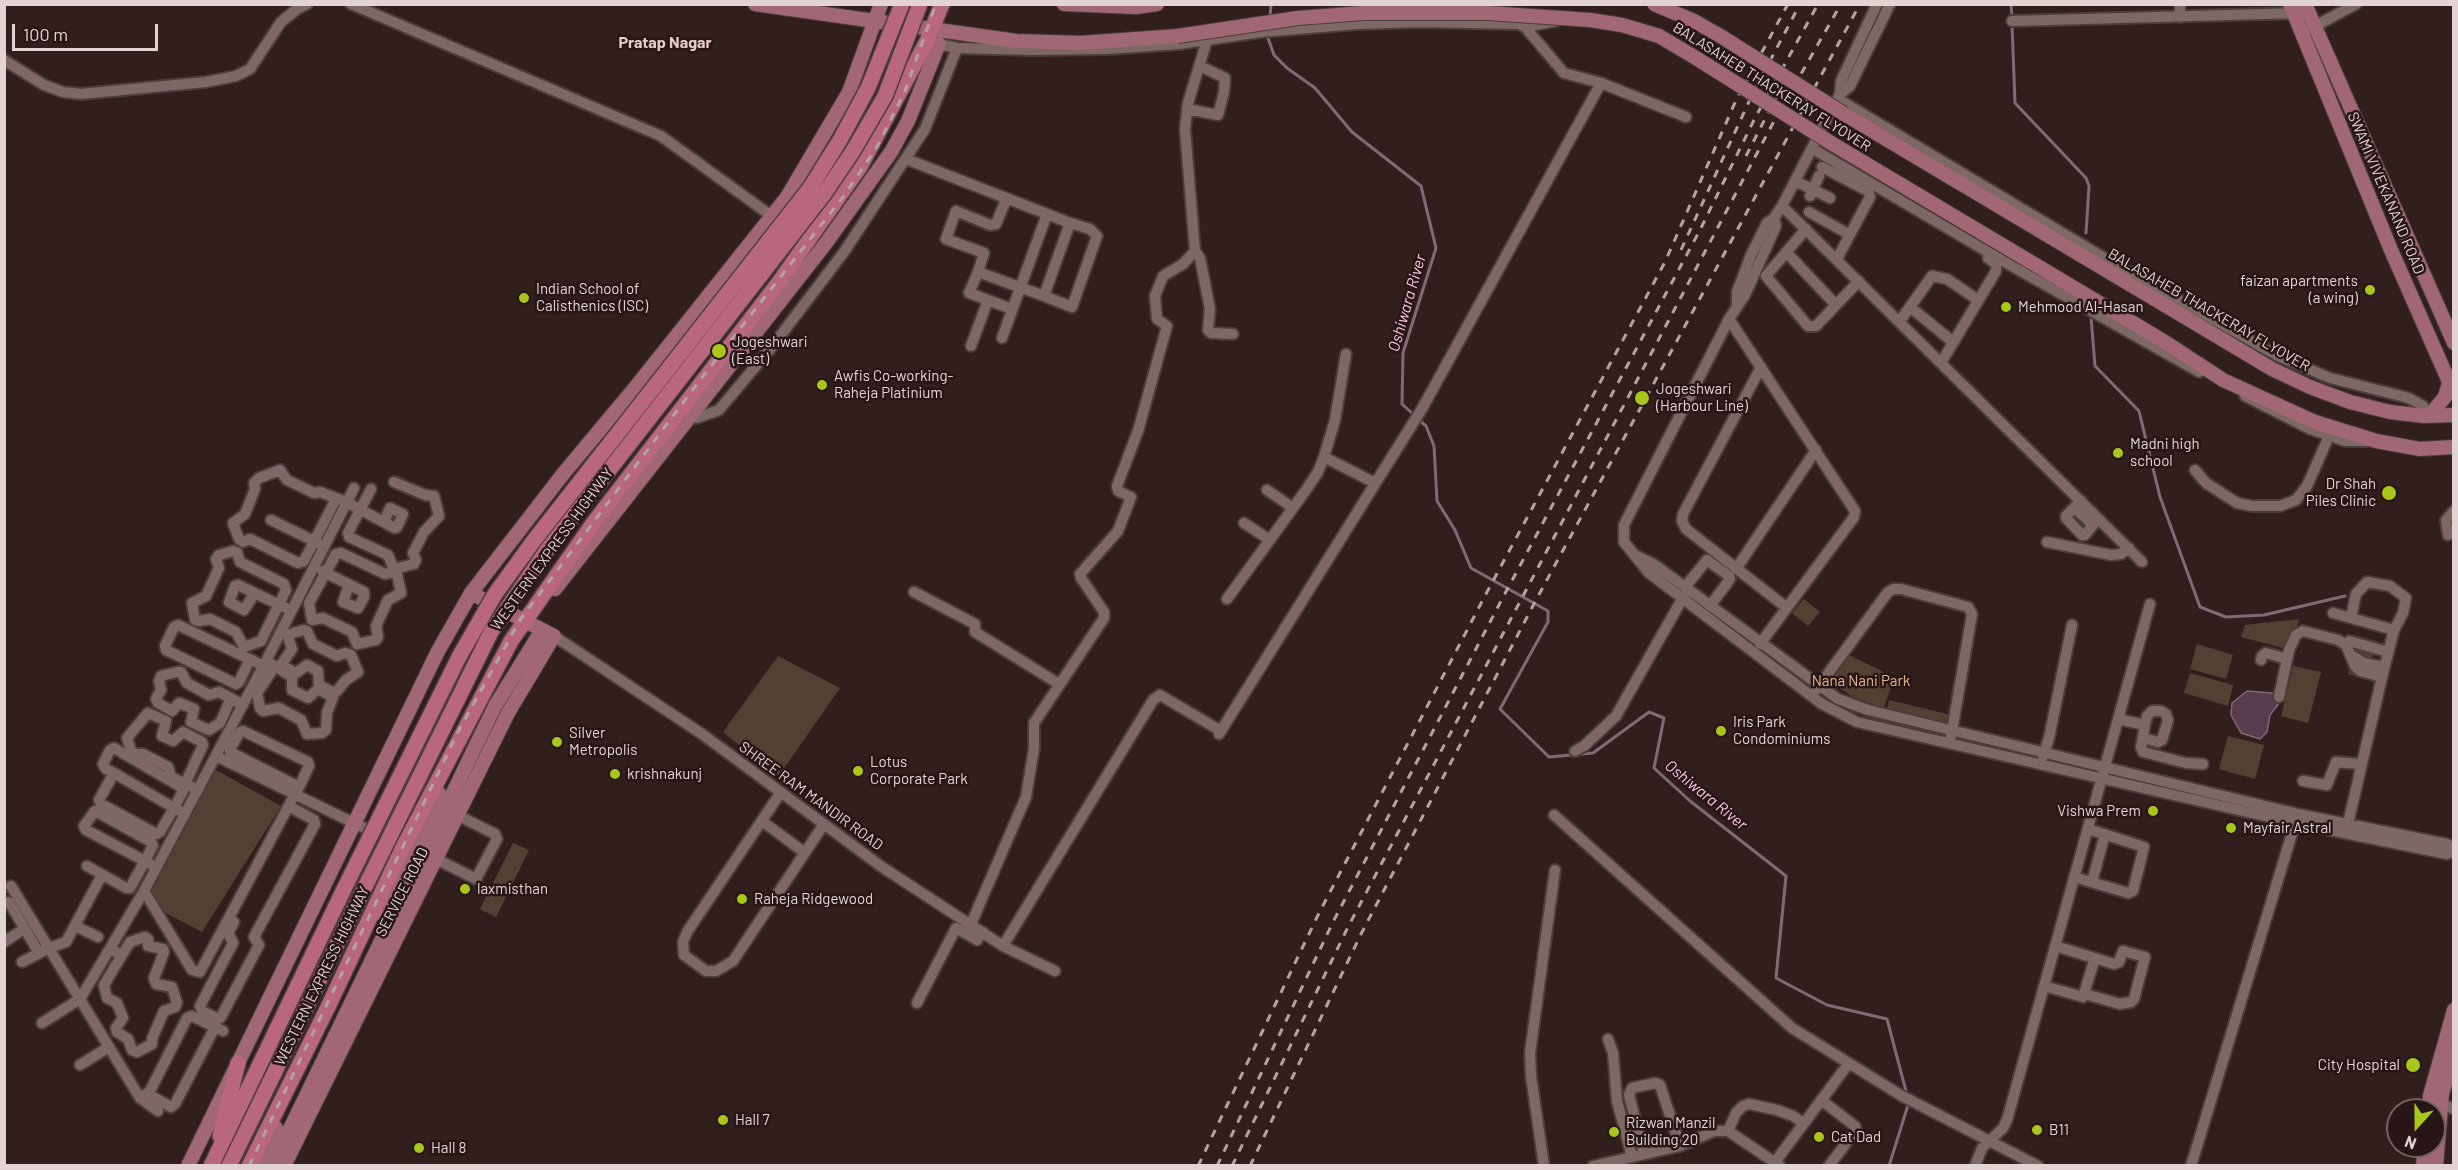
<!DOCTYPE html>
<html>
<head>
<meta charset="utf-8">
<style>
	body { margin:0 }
	#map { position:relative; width:2458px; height:1170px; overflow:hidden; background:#311f1e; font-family:Barlow,sans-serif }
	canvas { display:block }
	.frame { position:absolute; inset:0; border:6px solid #e1d4d3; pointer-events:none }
	.north { position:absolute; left:2386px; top:1098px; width:60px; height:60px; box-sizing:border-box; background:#271615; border:2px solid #716261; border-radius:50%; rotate:201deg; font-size:16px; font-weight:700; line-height:24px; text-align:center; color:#e1d4d3 }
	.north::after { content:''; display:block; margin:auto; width:21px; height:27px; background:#a9c71a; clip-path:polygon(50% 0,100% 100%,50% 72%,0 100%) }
	.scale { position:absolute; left:12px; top:24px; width:146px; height:27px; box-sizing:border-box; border:3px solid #e1d4d3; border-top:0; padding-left:8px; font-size:18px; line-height:21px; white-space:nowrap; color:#e1d4d3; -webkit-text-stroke:4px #271615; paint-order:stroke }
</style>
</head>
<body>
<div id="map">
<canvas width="2458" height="1170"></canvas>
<div class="frame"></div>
<div class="north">N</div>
<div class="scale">100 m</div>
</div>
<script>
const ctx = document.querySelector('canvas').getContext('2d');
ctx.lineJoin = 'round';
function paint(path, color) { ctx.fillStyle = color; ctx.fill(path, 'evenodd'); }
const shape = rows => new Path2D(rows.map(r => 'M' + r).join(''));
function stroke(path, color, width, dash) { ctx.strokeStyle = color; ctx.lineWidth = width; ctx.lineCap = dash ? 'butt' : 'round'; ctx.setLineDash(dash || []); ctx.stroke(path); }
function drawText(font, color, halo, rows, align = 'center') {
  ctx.font = font + ' Barlow,sans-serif'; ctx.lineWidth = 5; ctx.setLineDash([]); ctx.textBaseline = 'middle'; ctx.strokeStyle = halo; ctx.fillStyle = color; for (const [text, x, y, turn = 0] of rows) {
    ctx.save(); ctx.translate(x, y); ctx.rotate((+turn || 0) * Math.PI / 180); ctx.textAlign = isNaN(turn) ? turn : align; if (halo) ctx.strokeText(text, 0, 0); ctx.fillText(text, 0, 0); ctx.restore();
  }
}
const green = shape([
	[1804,599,1820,612,1808,626,1792,613],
	[2299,619,2291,650,2241,637,2245,625],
	[2358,636,2377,641,2366,679,2348,674],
	[2197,644,2233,655,2226,679,2190,669],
	[1849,655,1894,677,1884,708,1853,697,1830,682],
	[778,656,840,688,778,777,723,732],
	[2293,666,2321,672,2308,723,2281,716],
	[2190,673,2233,685,2228,706,2184,693],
	[1889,700,1951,715,1947,732,1885,718],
	[2228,736,2264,745,2255,779,2219,769],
	[214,769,281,806,202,932,162,911,150,891],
	[513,843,529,850,496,917,480,909]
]);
const water = shape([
	[2247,691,2272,693,2283,698,2270,715,2267,732,2260,739,2241,733,2231,715,2232,703,2247,691]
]);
const stream = shape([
	[2011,4,2012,18],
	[1270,18,1271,4],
	[2012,24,2015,103,2086,178,2089,186,2086,233],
	[1267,35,1274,55,1287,68,1315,88,1352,132,1421,186,1436,248,1403,353,1402,404,1414,415],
	[2091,317,2095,366,2139,411,2160,497,2200,607,2226,617,2264,615,2345,596],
	[1419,420,1426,426,1434,446,1437,501,1455,530,1471,568,1548,611,1548,622,1500,709,1549,757,1593,753,1649,712,1664,718,1654,768,1690,801,1786,876,1776,978,1827,1005,1887,1019,1907,1095],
	[1889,1166,1909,1102]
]);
const minor = shape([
	[351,4,661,136,777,220],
	[2180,4,2180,17],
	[2012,21,2301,13],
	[1525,27,1556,21],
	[2310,29,2356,4],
	[957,48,1033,50,1107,49,1179,44,1261,32,1358,24,1419,22,1519,24,1525,27,1564,73,1601,83,1423,407,1219,734],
	[4,60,44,85,63,92,81,94,206,82,236,76,250,69,281,22,297,9,307,4],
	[1601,83,1686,117],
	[1840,94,1841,81,1877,4],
	[1838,99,2111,262,2278,356,2330,378,2409,398,2423,406,2429,416],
	[1187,109,1218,115,1224,92,1225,78,1200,66],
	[1813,149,2010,265,2199,372],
	[906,159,1070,223,1044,296,978,272,984,253,946,239,956,211,990,225,996,224,1006,200],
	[1822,167,1868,191,1870,197,1837,259],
	[1795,181,1830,198],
	[1810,196,1819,176],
	[1782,206,2142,562],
	[1809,212,1850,235],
	[1774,218,1776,226,1745,295,1729,319,1624,525,1624,542,1649,573,1822,704,1857,722,2295,823,2447,854,2454,852],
	[1806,229,1766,276,1808,326,1816,326,1859,281],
	[1195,251,1200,258,1210,309,1208,330,1211,333,1233,334],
	[1786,252,1836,305],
	[978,272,969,293,1012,309],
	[1044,296,1072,307,1097,236,1090,229,1070,223],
	[1737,304,1737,292,1751,255,1767,223,1774,218,1782,206,1840,94,1850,86,1890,4],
	[1910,307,1953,342],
	[1729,319,1855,511,1854,517,1760,644],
	[1900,321,1932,276,1947,279,1978,300],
	[1002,338,1047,214],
	[971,346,988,300],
	[1346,354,1335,420,1324,457,1375,483],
	[1941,363,1996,271,1996,264,1988,258],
	[1761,367,1683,514,1682,521,1686,529,1787,608],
	[2245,396,2310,429,2345,441,2366,441],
	[685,413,697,418,719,410,771,348,844,252,925,129,957,48,934,43],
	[2195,470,2206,483,2237,503,2252,506,2280,506,2296,500,2307,486,2329,436],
	[371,489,348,533,349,537,388,555,394,569,414,564,416,560,413,553,424,532,439,516,434,496,425,495,394,482],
	[1267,490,1293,508],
	[336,499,304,561,298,563,250,539,243,542,239,539,233,523,245,514,255,489,254,483,259,478,280,470,287,480,314,493,320,492,346,502,395,528,397,527,403,514,390,508,384,522],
	[2075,508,2093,525,2085,535,2082,535,2066,518,2066,516,2081,501],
	[271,520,318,543],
	[1244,523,1270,540],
	[2448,535,2446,520,2454,511],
	[2047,542,2111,555,2121,554,2129,548],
	[233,551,237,552,240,562,284,584,286,590,261,641,244,647,236,632,210,619,199,621,195,620,192,603,206,596,219,568,216,559,219,555,233,551],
	[341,553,385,574,394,572,397,574,401,593,388,600,376,626,378,637,376,640,357,644,352,632,323,618,312,620,309,603,336,554,341,553],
	[1637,556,1655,565,1838,699,1868,710,2298,814,2447,844,2454,848],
	[1736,569,1816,450],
	[322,571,364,592,364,597,358,608,343,602,349,585],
	[1685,587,1707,560,1729,576,1730,579,1710,606],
	[914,592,975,624,975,632,1059,684],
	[255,593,244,610,229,602,235,586,238,585,286,608],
	[1227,599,1306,490,1318,472,1324,457],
	[2333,613,2394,630],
	[2351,618,2356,594,2367,582,2390,586,2406,598,2403,613,2394,630,2382,677],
	[554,636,702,734,882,867,1003,946,1055,971],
	[2349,641,2388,652],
	[2351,655,2364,663,2384,667],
	[250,659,239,682,236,684,166,650,165,646,174,627,178,625,264,666],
	[2261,660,2262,656,2266,653,2287,659],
	[266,661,275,666,292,677,292,690,308,698,318,689,333,697,327,713,326,730,322,733,307,734,301,720,279,708,263,711,260,708,257,693,275,666],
	[281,665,292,649,288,637,289,634,304,630,307,631,313,644,337,656,345,653,351,655,358,672,346,680,337,691,332,692,319,685,318,671,307,665,296,673,287,668],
	[1816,690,1888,592,1894,589,1901,589,1968,607,1972,614,1951,737],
	[2279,697,2289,650,2296,635,2303,631,2338,640,2346,645,2355,666,2360,671,2382,677,2347,828],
	[231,698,220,723,209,730,191,722,194,709,179,703,172,711,158,703,156,699,161,690,159,681,161,676,177,672,181,672,187,683,209,695,219,692,243,705],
	[2118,719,2145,725],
	[2143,738,2158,742,2162,740,2168,720,2166,714,2161,711,2152,711,2147,716,2145,725,2141,747,2143,752,2186,763,2203,764],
	[1575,751,1584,746,1616,716,1685,594],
	[216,756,393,842],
	[2043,756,2049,738,2072,625],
	[114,773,99,800,101,804,156,834,160,832,174,808,183,791,181,787,114,748,110,750,103,764,106,769,114,773,174,808,178,810,185,814],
	[2303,781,2327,785,2336,762,2360,764],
	[185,784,203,745,202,742,183,732,173,741,162,736,166,721,148,713,127,738,132,754,143,754,168,767,171,777,198,790],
	[781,792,687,932,683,942,684,955,706,971,716,971,733,961,824,824],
	[1554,815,1792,1028,1902,1096,2038,1166],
	[762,821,805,853],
	[430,856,476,879,497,839,495,834,451,812],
	[87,866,126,888,130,888,145,861,153,845,151,842,95,811,84,826,86,830,145,861,148,863,157,867],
	[2074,877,2128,893,2133,891,2144,847,2088,829],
	[2092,882,2105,834],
	[11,886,140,1098,158,1111],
	[144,891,192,970,200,972,295,794,299,787,309,766,308,762,243,731,240,732,230,749,230,752,299,787],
	[9,902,39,953],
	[234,922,228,933,233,943,200,1006,202,1011,218,1019,221,1017,259,945,254,937,315,824,314,820,294,809],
	[971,924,1026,797,1034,748,1034,723,1104,618,1104,612,1081,578,1080,574,1118,531,1131,497,1118,491,1117,486,1138,431,1167,326,1157,319,1155,296,1163,276,1183,264,1195,251,1185,129,1188,103,1207,40],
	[75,926,98,937],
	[4,942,24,929],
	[1003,946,1153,700,1160,695,1221,731],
	[2055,946,2114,964,2119,962,2123,951,2145,957,2134,999,2131,1002,2120,1004,2085,994],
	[110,949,122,955,130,942,145,937,148,939,148,946,163,949,164,952,154,978,156,984,172,987,177,1003,175,1007,164,1011,152,1039,152,1044,137,1052,132,1050,128,1039,117,1032,116,1028,123,1018,117,1003,107,998,104,985,122,955],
	[22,962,49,948,66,942,102,875],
	[2044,986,2083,997,2095,958],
	[917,1003,956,928,977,940,983,932],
	[42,1023,80,999,144,891,266,661,354,488],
	[1608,1039,1613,1053,1617,1101,1632,1157],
	[80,1065,109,1047],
	[150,1091,151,1096,171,1107,175,1104,215,1027],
	[140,1098,150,1091,187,1018,192,1016,223,1031],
	[1821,1100,1855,1126,1856,1130,1829,1166],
	[2441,1104,2454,1109],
	[1728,1131,1736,1113,1743,1106,1749,1104,1777,1110,1793,1116,1803,1123],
	[1644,1154,1629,1095,1632,1088,1655,1083,1660,1085,1680,1146],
	[1544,1166,1531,1076,1530,1053,1555,870],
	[1593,1166,1680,1146,1714,1131,1728,1131,1780,1166],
	[1772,1166,1849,1063],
	[1975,1166,1982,1148,2003,1128,2007,1120,2150,604],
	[2191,1166,2297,817]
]);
const major = shape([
	[755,4,1016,41,1080,43,1178,36],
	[1064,4,1136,7,1157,4],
	[2290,4,2391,250,2454,393],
	[2305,4,2454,343],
	[1844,114,2272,369,2310,387,2350,402,2390,412,2424,416,2454,415],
	[1831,143,2165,342,2223,380,2315,422,2376,441,2420,449,2454,447],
	[2429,416,2445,397,2449,383],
	[555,589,826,243,891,152,908,121,939,44],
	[380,913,439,793],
	[2429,1110,2430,1096,2454,1010],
	[188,1166,437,653,471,593,563,474,634,389,787,197,849,92,881,4],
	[258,1166,276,1128],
	[272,1166,495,706,542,630],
	[284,1166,508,713,554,636,471,593],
	[2423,1166,2425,1146],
	[2436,1166,2442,1094,2454,1052]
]);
const highway = shape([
	[220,1136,238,1063],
	[211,1166,345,887],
	[229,1166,362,893],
	[249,1166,328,1007,403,847,511,641,594,522,779,282,860,167,927,41,942,4]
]);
const rail = shape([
	[1746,156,1784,82],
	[1681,250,1752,95,1800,4],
	[249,1166,459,730,520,620,700,380,843,197,877,147,905,91,936,4],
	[1198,1166,1318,915,1487,592,1665,262,1737,98,1788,4],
	[1217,1166,1333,922,1501,601,1700,230,1756,116,1818,4],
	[1232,1166,1348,927,1773,123,1841,4],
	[1250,1166,1361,934,1536,600,1860,4]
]);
const majorBridge = shape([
	[1654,4,1694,21,1722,37,1844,114],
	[1178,36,1298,18,1364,13,1488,13,1590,20,1622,25,1659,36,1696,58,1831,143]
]);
const highwayBridge = shape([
	[345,887,459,657,495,594,535,539,810,188,840,140,868,88,902,4],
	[362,893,491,632,547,550,824,194,853,151,885,96,920,4]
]);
const markers = [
	[2370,290,6,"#a9c71a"],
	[524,298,6,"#a9c71a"],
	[2006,307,6,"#a9c71a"],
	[719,351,8,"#a9c71a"],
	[822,385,6,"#a9c71a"],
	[1642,398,8,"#a9c71a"],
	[2118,453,6,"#a9c71a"],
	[2389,493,8,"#a9c71a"],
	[1721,731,6,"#a9c71a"],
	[557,742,6,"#a9c71a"],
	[858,771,6,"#a9c71a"],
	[615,774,6,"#a9c71a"],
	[2153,811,6,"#a9c71a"],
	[2231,828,6,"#a9c71a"],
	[465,889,6,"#a9c71a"],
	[742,899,6,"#a9c71a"],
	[2413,1065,8,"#a9c71a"],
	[723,1120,6,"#a9c71a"],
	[2037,1130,6,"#a9c71a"],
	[1614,1132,6,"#a9c71a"],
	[1819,1137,6,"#a9c71a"],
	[419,1148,6,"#a9c71a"]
];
const streetNames = [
	["BALASAHEB THACKERAY FLYOVER",1772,87,32],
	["SWAMI VIVEKANAND ROAD",2386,193,67],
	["BALASAHEB THACKERAY FLYOVER",2209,310,30],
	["WESTERN EXPRESS HIGHWAY",552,549,-54],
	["SHREE RAM MANDIR ROAD",811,796,36],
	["SERVICE ROAD",402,892,-63],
	["WESTERN EXPRESS HIGHWAY",322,976,-64]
];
const poiNames = [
	["faizan apartments",2358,281,"right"],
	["(a wing)",2358,298,"right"],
	["Indian School of",536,289],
	["Calisthenics (ISC)",536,306],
	["Mehmood Al-Hasan",2018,307],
	["Jogeshwari",732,342],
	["(East)",732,359],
	["Awfis Co-working-",834,376],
	["Raheja Platinium",834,393],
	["Jogeshwari",1656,389],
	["(Harbour Line)",1656,406],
	["Madni high",2130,444],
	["school",2130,461],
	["Dr Shah",2376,484,"right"],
	["Piles Clinic",2376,501,"right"],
	["Iris Park",1733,722],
	["Condominiums",1733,739],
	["Silver",569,733],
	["Metropolis",569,750],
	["Lotus",870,762],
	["Corporate Park",870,779],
	["krishnakunj",627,774],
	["Vishwa Prem",2141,811,"right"],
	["Mayfair Astral",2243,828],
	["laxmisthan",477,889],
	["Raheja Ridgewood",754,899],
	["City Hospital",2400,1065,"right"],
	["Hall 7",735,1120],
	["Rizwan Manzil",1626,1123],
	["Building 20",1626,1140],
	["B11",2049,1130],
	["Cat Dad",1831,1137],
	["Hall 8",431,1148]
];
const parkNames = [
	["Nana Nani Park",1861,681]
];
const neighbourhoodNames = [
	["Pratap Nagar",665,43]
];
const waterNames = [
	["Oshiwara River",1407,303,-74],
	["Oshiwara River",1706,795,39]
];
paint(green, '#524133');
paint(water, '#593c4d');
stroke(water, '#826a75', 1.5);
stroke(stream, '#826a75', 3);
stroke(minor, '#4c3d3d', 14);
stroke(major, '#4c3d3d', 16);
stroke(highway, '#4c3d3d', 18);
stroke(minor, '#7e6866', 10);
stroke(major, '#a16774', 14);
stroke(highway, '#b9677d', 15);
stroke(rail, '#b2a4a3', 3, [8, 8]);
stroke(majorBridge, '#4c3d3d', 16, []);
stroke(highwayBridge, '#4c3d3d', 18, []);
stroke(majorBridge, '#a16774', 14);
stroke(highwayBridge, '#b9677d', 15);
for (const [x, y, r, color] of markers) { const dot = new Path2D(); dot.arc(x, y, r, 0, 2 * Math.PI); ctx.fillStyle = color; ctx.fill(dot); stroke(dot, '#271615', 2); }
drawText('15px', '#e1d4d3', '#271615', streetNames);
drawText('15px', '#e1d4d3', '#271615', poiNames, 'left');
drawText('15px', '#e4b48a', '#271615', parkNames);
drawText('bold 16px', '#e5ccca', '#271615', neighbourhoodNames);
drawText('italic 16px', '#fdc2e3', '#271615', waterNames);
</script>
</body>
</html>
